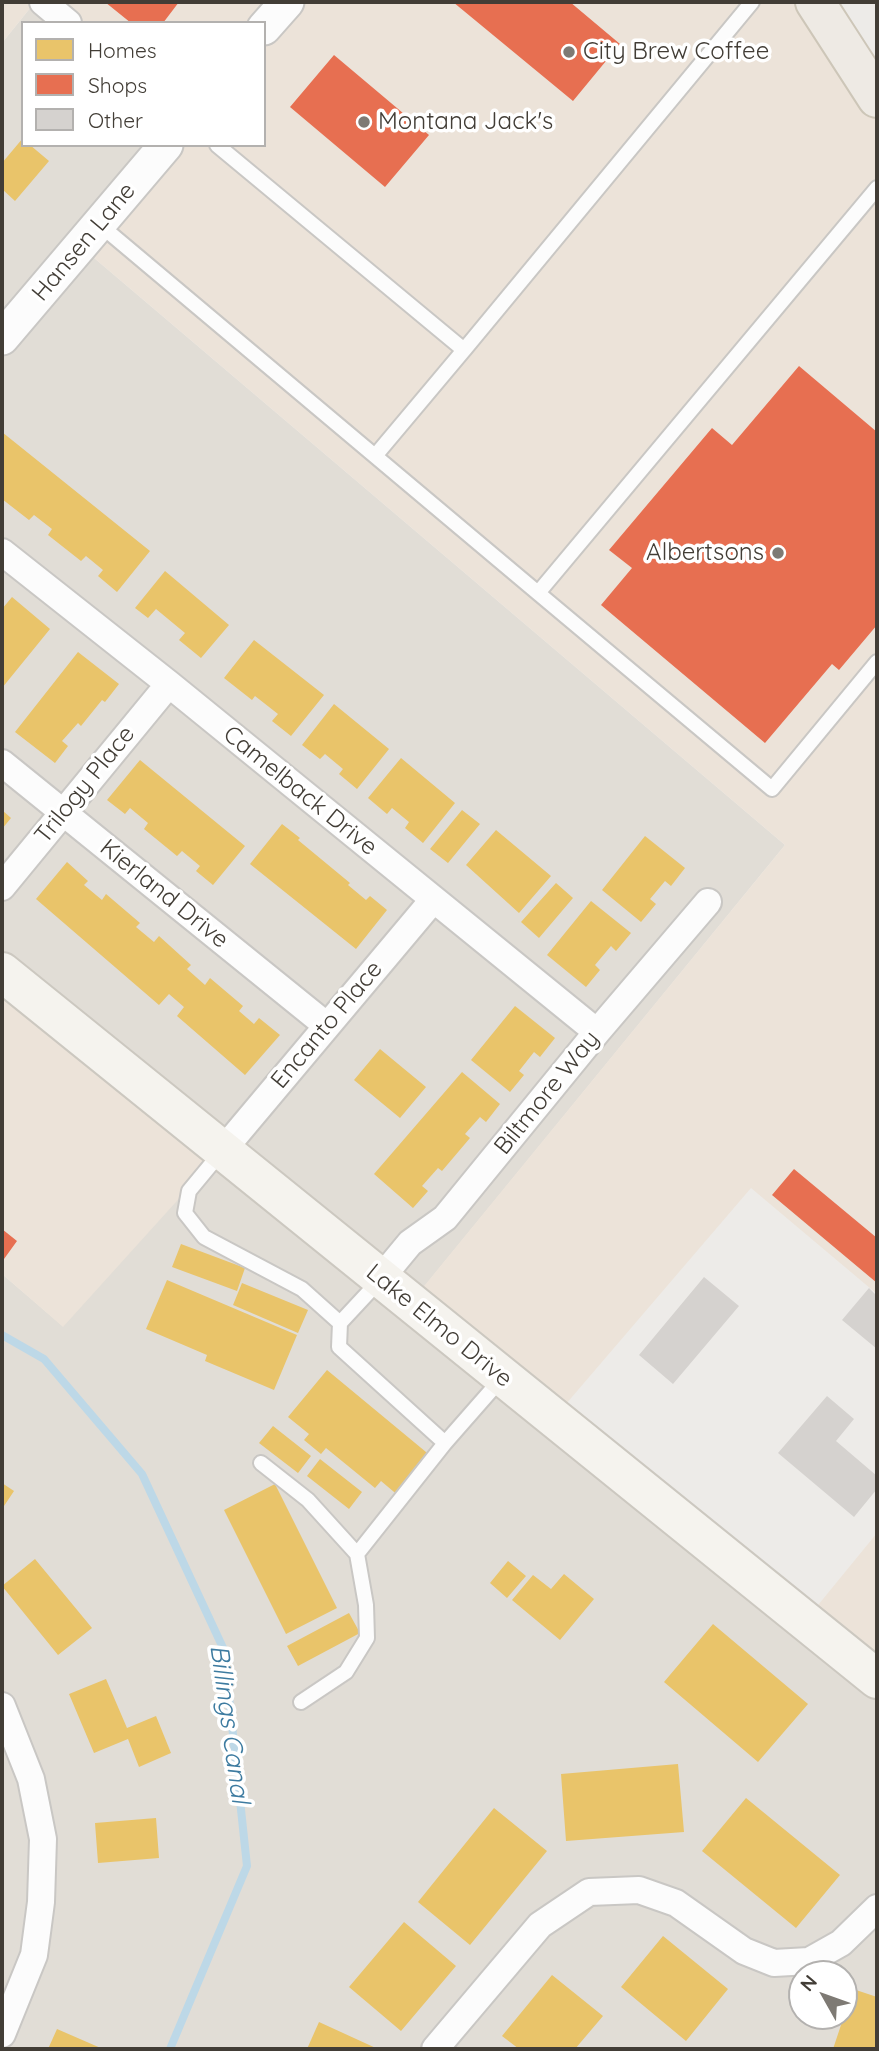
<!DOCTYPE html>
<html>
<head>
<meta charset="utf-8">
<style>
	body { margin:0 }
	#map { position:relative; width:879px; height:2051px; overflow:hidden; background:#edebe8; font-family:Quicksand,sans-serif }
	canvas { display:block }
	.frame { position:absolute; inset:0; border:4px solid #423d36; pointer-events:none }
	.legend { position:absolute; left:21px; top:21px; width:245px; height:126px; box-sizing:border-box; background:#fff; border:2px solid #b3b1af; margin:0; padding:9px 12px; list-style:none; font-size:21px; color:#423d36 }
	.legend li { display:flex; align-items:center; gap:14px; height:35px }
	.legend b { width:35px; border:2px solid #b3b1af }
	.north { position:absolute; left:788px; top:1960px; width:70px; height:70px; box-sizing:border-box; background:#fff; border:2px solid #b3b1af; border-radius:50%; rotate:310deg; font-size:19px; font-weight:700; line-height:28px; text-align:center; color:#423d36 }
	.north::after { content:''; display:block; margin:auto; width:24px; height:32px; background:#7e7a74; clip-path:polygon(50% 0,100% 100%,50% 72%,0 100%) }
</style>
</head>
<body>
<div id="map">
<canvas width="879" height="2051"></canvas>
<div class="frame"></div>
<ul class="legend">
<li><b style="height:19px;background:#e9c46a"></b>Homes</li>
<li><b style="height:19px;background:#e76f51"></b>Shops</li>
<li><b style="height:19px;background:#d5d2cf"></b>Other</li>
</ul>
<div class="north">N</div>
</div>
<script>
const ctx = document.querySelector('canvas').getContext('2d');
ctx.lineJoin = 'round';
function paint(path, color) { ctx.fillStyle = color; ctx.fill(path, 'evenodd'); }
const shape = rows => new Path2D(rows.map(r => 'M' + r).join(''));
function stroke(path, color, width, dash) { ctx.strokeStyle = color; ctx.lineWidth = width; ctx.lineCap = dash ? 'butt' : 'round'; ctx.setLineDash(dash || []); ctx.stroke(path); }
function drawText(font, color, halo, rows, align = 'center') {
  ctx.font = font + ' Quicksand,sans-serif'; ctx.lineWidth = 7; ctx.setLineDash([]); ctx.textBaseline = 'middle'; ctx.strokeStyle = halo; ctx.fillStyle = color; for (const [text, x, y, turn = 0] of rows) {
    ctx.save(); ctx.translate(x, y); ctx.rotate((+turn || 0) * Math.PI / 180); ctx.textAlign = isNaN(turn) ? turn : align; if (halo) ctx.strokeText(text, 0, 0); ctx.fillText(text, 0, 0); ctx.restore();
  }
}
const residential = shape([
	[35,2,68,23,23,23,23,145,166,145,80,246,785,845,411,1303,877,1680,877,2049,2,2049,2,1274,63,1326,2,972,2,43],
	[802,1974,844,1974,844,2016,802,2016]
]);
const commercial = shape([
	[2,2,35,2,2,43],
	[43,2,815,2,877,98,877,1294,751,1188,554,1418,411,1302,785,845,80,246,165,145,264,145,264,23,68,23],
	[2,972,223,1150,63,1327,2,1274],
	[877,1533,877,1679,805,1621]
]);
const homes = shape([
	[23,138,23,145,30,145,49,161,15,201,2,189,2,163],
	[2,432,150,551,117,592,98,576,103,570,86,556,81,561,48,535,52,529,34,515,29,520,2,499],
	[165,571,229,625,201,658,179,640,185,633,156,609,148,618,135,608],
	[12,597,50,629,2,688,2,609],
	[254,640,324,695,291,736,272,721,278,714,255,696,252,700,224,678],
	[78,652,119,684,105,702,102,700,81,726,78,723,62,741,68,746,55,763,15,732],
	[334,704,389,749,357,789,339,774,343,769,325,754,320,759,302,745],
	[401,758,455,803,423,843,405,828,409,822,392,808,387,814,368,798],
	[140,760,245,846,213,885,196,871,200,866,182,851,177,856,144,829,148,823,130,808,125,814,107,800],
	[2,810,11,818,2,829],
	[462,810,480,824,448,863,430,849],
	[282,824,300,838,298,840,350,883,348,885,366,900,370,896,387,910,356,949,250,864],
	[496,830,551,876,519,913,466,865],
	[645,836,685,868,671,886,665,881,650,899,656,904,641,922,602,890],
	[67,862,88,881,84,885,102,900,106,894,140,923,136,927,154,942,159,936,191,965,187,969,205,985,210,978,243,1006,239,1011,254,1024,259,1018,280,1035,245,1075,177,1016,184,1007,169,994,159,1005,36,899],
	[556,883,573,898,539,938,521,922],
	[591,901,631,933,616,951,611,946,595,965,600,970,586,987,547,955],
	[515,1006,555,1038,540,1057,534,1052,519,1071,524,1075,510,1092,471,1060],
	[380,1049,426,1087,400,1118,354,1080],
	[462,1072,500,1104,486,1122,480,1117,465,1134,470,1138,442,1171,438,1168,422,1186,428,1191,413,1208,374,1174],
	[181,1244,245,1268,237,1291,172,1267],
	[167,1280,297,1335,274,1390,205,1361,207,1355,146,1329],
	[242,1283,308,1310,298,1333,233,1305],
	[327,1370,432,1457,400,1497,381,1481,375,1488,326,1448,321,1454,304,1440,309,1434,288,1417],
	[273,1426,311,1456,298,1473,259,1443],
	[320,1459,362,1492,349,1509,307,1476],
	[2,1483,14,1491,2,1509],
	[275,1484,337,1608,286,1634,224,1510],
	[35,1559,92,1628,58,1655,2,1586],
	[508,1561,526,1576,507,1598,490,1583],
	[564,1574,594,1599,560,1640,512,1600,533,1575,551,1589],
	[349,1613,360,1633,298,1666,287,1646],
	[713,1624,808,1704,758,1762,664,1682],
	[106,1679,127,1728,156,1716,171,1753,139,1767,128,1739,94,1753,69,1694],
	[678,1764,684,1832,566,1841,561,1774],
	[746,1798,840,1875,796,1928,702,1851],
	[494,1808,547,1851,470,1945,418,1902],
	[156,1818,159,1858,98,1863,95,1823],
	[404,1922,456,1966,401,2031,349,1987],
	[663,1936,728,1989,686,2041,621,1987],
	[552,1975,603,2016,575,2049,519,2049,502,2036],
	[853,1989,877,1997,877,2049,833,2049],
	[319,2022,378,2049,307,2049],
	[57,2029,103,2049,48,2049]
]);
const shops = shape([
	[105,2,179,2,163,23,131,23],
	[453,2,570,2,620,44,573,101],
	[334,55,429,135,385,187,290,107],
	[799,366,877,432,877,625,839,670,832,664,765,743,601,605,632,568,609,550,712,428,732,445],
	[794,1169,877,1238,877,1283,772,1195],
	[2,1229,17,1241,4,1259,2,1257]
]);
const stream = shape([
	[2,1335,44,1359,142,1474,224,1650,247,1866,170,2049]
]);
const building = shape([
	[704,1277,739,1306,673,1384,639,1355],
	[869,1288,877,1296,877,1349,842,1320],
	[827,1396,854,1419,836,1441,877,1476,877,1489,854,1517,778,1453]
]);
const service = shape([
	[217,145,464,350,752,2],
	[99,224,375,456],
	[464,350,375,456,538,593,877,188],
	[538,593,772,789,877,662],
	[223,1150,189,1191,185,1213,204,1237,302,1289,340,1323],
	[380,1280,340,1323,339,1347,445,1443],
	[261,1463,308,1500,357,1554,366,1605,367,1638,346,1672,301,1702],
	[357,1554,445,1443,502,1378]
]);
const minor = shape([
	[43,2,68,23],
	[2,552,169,684,597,1032],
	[2,763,326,1025],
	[2,887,169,684],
	[223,1150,433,900],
	[381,1278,410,1243,445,1218,597,1032,708,902],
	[2,1706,31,1779,43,1839,41,1902,34,1955,2,2034],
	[435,2049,540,1925,589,1892,639,1890,676,1903,744,1951,774,1963,809,1961,841,1943,877,1908]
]);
const tertiary = shape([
	[264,28,287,2],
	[2,338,166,145]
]);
const secondary = shape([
	[2,972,877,1679]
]);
const primary = shape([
	[815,2,877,98]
]);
const markers = [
	[569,52,7,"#7e7a74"],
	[364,122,7,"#7e7a74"],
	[778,553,7,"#7e7a74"]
];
const poiNames = [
	["City Brew Coffee",583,52],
	["Montana Jack's",378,122],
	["Albertsons",764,553,"right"]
];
const streetNames = [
	["Hansen Lane",84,242,-50],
	["Trilogy Place",85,785,-51],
	["Camelback Drive",300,791,39],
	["Kierland Drive",164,894,39],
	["Encanto Place",327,1025,-50],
	["Biltmore Way",547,1093,-51],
	["Lake Elmo Drive",439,1326,39]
];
const waterNames = [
	["Billings Canal",229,1724,82]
];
paint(residential, '#e1ddd6');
paint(commercial, '#ece3d9');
paint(homes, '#e9c46a');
paint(shops, '#e76f51');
stroke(stream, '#bdd8e7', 8);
paint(building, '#d5d2cf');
stroke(service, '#c9c7c4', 18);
stroke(minor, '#c9c7c4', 30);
stroke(tertiary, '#c9c7c4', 37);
stroke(secondary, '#ccc8c0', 42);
stroke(primary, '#cdc6b8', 42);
stroke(service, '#fcfcfc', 14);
stroke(minor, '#fcfcfc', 26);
stroke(tertiary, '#fcfcfc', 33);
stroke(secondary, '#f5f3ee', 38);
stroke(primary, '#eeeae4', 38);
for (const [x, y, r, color] of markers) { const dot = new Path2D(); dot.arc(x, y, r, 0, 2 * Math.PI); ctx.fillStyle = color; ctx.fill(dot); stroke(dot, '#fff', 2.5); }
drawText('24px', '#423d36', '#fff', poiNames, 'left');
drawText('24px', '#423d36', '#fff', streetNames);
drawText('italic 26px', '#3d7ba0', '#fff', waterNames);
</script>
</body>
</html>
